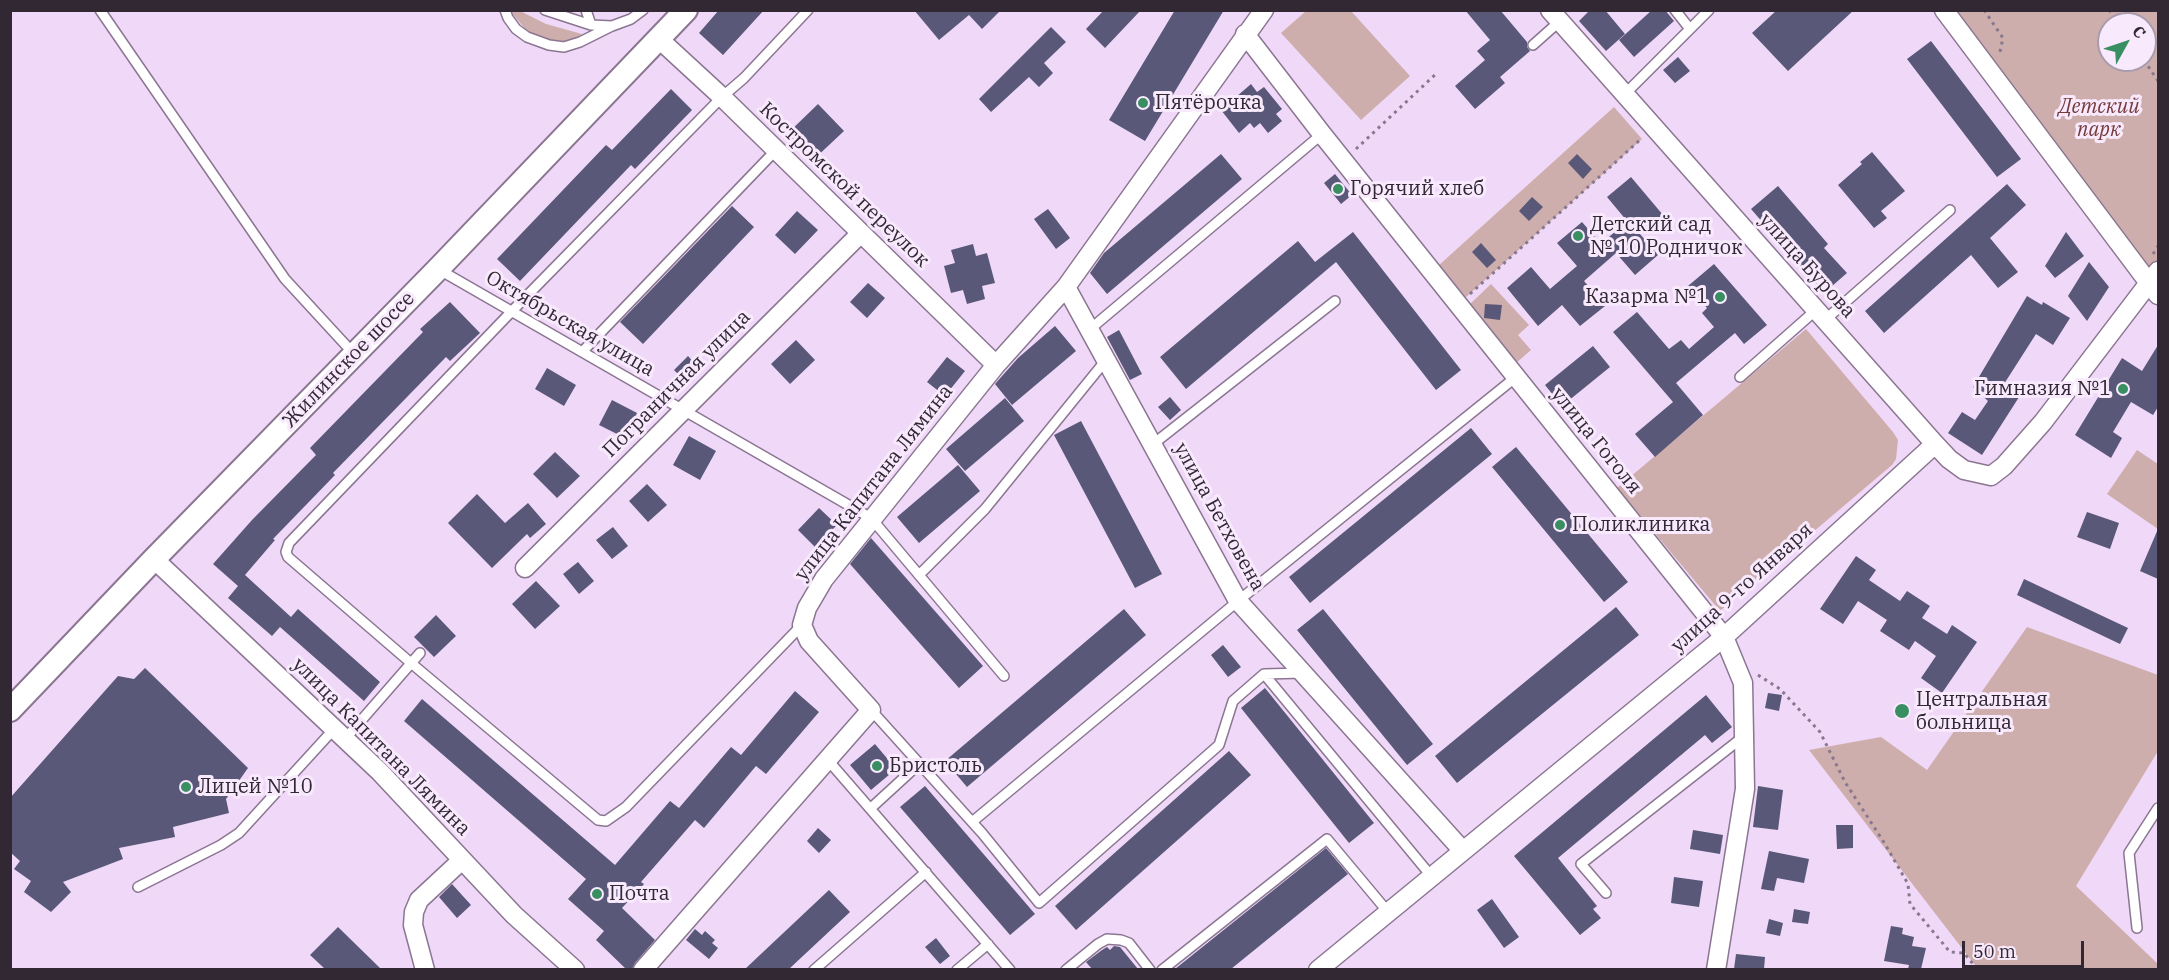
<!DOCTYPE html>
<html>
<head>
<meta charset="utf-8">
<style>
	body { margin:0 }
	#map { position:relative; width:2169px; height:980px; overflow:hidden; background:#f0d8f8; font-family:"IBM Plex Serif",serif }
	canvas { display:block }
	.frame { position:absolute; inset:0; border:12px solid #312834; pointer-events:none }
	.north { position:absolute; left:2097px; top:12px; width:60px; height:60px; box-sizing:border-box; background:#f8e9fd; border:2px solid #a89cad; border-radius:50%; rotate:50deg; font-size:16px; font-weight:700; line-height:24px; text-align:center; color:#312834 }
	.north::after { content:''; display:block; margin:auto; width:21px; height:27px; background:#3a8f62; clip-path:polygon(50% 0,100% 100%,50% 72%,0 100%) }
	.scale { position:absolute; left:1962px; top:941px; width:122px; height:27px; box-sizing:border-box; border:3px solid #312834; border-top:0; padding-left:8px; font-size:18px; line-height:21px; white-space:nowrap; color:#312834; -webkit-text-stroke:4px #f8e9fd; paint-order:stroke }
</style>
</head>
<body>
<div id="map">
<canvas width="2169" height="980"></canvas>
<div class="frame"></div>
<div class="north">С</div>
<div class="scale">50 m</div>
</div>
<script>
const ctx = document.querySelector('canvas').getContext('2d');
ctx.lineJoin = 'round';
function paint(path, color) { ctx.fillStyle = color; ctx.fill(path, 'evenodd'); }
const shape = rows => new Path2D(rows.map(r => 'M' + r).join(''));
function stroke(path, color, width, dash) { ctx.strokeStyle = color; ctx.lineWidth = width; ctx.lineCap = dash ? 'butt' : 'round'; ctx.setLineDash(dash || []); ctx.stroke(path); }
function drawText(font, color, halo, rows, align = 'center') {
  ctx.font = font + ' "IBM Plex Serif",serif'; ctx.lineWidth = 6; ctx.setLineDash([]); ctx.textBaseline = 'middle'; ctx.strokeStyle = halo; ctx.fillStyle = color; for (const [text, x, y, turn = 0] of rows) {
    ctx.save(); ctx.translate(x, y); ctx.rotate((+turn || 0) * Math.PI / 180); ctx.textAlign = isNaN(turn) ? turn : align; if (halo) ctx.strokeText(text, 0, 0); ctx.fillText(text, 0, 0); ctx.restore();
  }
}
const green = shape([
	[510,11,520,11,546,24,582,34,576,38,562,42,550,41,527,31],
	[1306,11,1351,11,1410,76,1361,120,1281,33],
	[1944,11,2158,11,2158,295],
	[2109,24,2145,24,2145,60,2109,60],
	[1614,107,1642,139,1464,299,1438,266],
	[1491,284,1529,325,1518,335,1531,350,1515,364,1469,305],
	[1806,329,1893,432,1898,440,1896,459,1892,465,1720,611,1617,488],
	[2137,450,2158,464,2158,529,2107,494],
	[2027,627,2158,675,2158,751,2076,886,2158,964,2158,969,1978,969,1809,750,1881,737,1927,770]
]);
const building = shape([
	[719,10,764,10,723,55,699,33],
	[914,10,1001,10,982,29,969,15,939,40],
	[1104,10,1141,10,1105,48,1086,29],
	[1175,10,1224,10,1145,141,1109,120],
	[1465,10,1500,10,1527,42,1527,47,1530,51,1500,77,1505,83,1475,109,1455,86,1485,60,1477,51,1490,40],
	[1590,10,1605,10,1625,34,1606,51,1579,21],
	[1652,10,1665,10,1674,21,1634,57,1619,40],
	[1777,10,1854,10,1788,71,1752,33],
	[1051,27,1066,42,1044,63,1053,73,1039,87,1029,77,991,112,979,99],
	[1931,41,2021,159,1997,177,1907,59],
	[1678,57,1690,71,1675,83,1663,70],
	[1251,84,1257,92,1264,87,1282,109,1276,114,1282,121,1268,133,1260,123,1254,128,1250,123,1239,133,1221,110],
	[671,89,692,110,635,169,631,165,520,281,497,259,606,145,612,150],
	[818,104,844,131,811,162,785,136],
	[1872,152,1905,191,1881,211,1887,218,1874,228,1838,185,1862,164,1860,162],
	[1221,154,1242,179,1107,294,1090,273,1104,253],
	[1577,154,1592,169,1583,179,1568,163],
	[1335,174,1352,195,1341,204,1324,183],
	[1631,177,1663,215,1640,234,1658,255,1635,275,1616,253,1584,281,1605,306,1580,326,1562,305,1538,326,1507,288,1531,267,1550,289,1577,266,1557,243,1582,222,1601,244,1627,221,1607,197],
	[2007,184,2026,205,1990,238,2018,272,1998,288,1971,255,1884,333,1865,311],
	[1778,186,1828,244,1824,248,1847,273,1824,293,1751,209],
	[1532,197,1543,207,1529,221,1519,211],
	[732,206,754,227,643,344,620,322],
	[1048,209,1070,238,1056,249,1034,219],
	[797,211,818,230,795,254,775,235],
	[1353,232,1461,370,1436,390,1336,262,1186,389,1160,357,1298,241,1315,262],
	[2066,232,2084,256,2055,278,2045,266],
	[1481,243,1496,260,1487,268,1472,252],
	[973,244,976,256,987,253,995,283,982,286,985,299,967,304,963,290,951,293,944,266,955,263,951,250],
	[2089,262,2109,287,2087,321,2068,296],
	[1714,264,1767,325,1744,344,1735,333,1676,383,1703,415,1655,457,1635,434,1673,402,1613,332,1637,312,1669,349,1681,340,1689,349,1714,327,1702,313,1707,308,1688,286],
	[868,283,885,298,867,318,850,302],
	[2027,296,2042,305,2043,302,2070,318,2053,345,2036,334,2004,384,2021,394,1982,455,1948,433,1962,412,1975,420,1988,401,1973,387],
	[450,302,480,333,450,361,446,357,333,473,335,475,273,539,275,540,245,575,291,617,298,609,380,682,364,701,280,627,272,636,228,598,238,586,213,564,252,520,316,455,310,448,423,332,420,329],
	[1485,304,1502,305,1500,320,1484,318],
	[1055,326,1076,351,1012,405,995,384,1018,358],
	[1119,330,1142,374,1130,380,1107,337],
	[796,340,815,360,790,384,771,364],
	[2158,345,2158,407,2153,415,2131,402,2113,432,2122,438,2111,458,2075,435,2122,358,2142,371],
	[1593,346,1610,367,1562,406,1545,385],
	[688,356,699,368,685,381,674,370],
	[947,357,965,371,945,396,927,382],
	[547,368,576,385,564,406,535,389],
	[1170,397,1181,410,1170,420,1158,407],
	[1005,398,1024,421,965,471,946,449],
	[612,400,637,413,625,438,599,425],
	[1081,421,1162,574,1135,588,1054,435],
	[1471,428,1492,454,1310,603,1289,577],
	[689,436,716,451,700,480,673,465],
	[1516,447,1628,582,1604,602,1492,467],
	[555,452,580,476,557,498,533,474],
	[958,465,980,491,919,543,897,517],
	[647,484,667,505,648,522,629,501],
	[477,494,505,523,528,503,546,524,530,538,527,534,492,568,448,523],
	[819,508,837,525,815,547,798,530],
	[2087,512,2119,523,2110,549,2077,537],
	[613,527,628,546,612,559,596,540],
	[2158,529,2158,579,2140,571],
	[871,538,983,666,959,688,850,564],
	[1856,556,1876,570,1869,580,1900,601,1907,591,1930,606,1922,618,1947,634,1952,625,1977,642,1942,693,1921,678,1936,656,1915,641,1909,650,1880,631,1887,620,1858,601,1843,624,1820,609],
	[578,562,594,581,579,594,563,574],
	[2024,579,2128,628,2120,644,2017,595],
	[536,581,560,606,535,629,512,604],
	[1616,607,1639,635,1457,783,1435,756],
	[1124,609,1146,635,967,787,945,761],
	[1323,609,1433,744,1407,765,1297,630],
	[436,615,456,636,434,657,414,637],
	[1223,645,1241,667,1228,677,1211,655],
	[145,668,248,768,226,799,229,813,173,827,175,837,119,848,123,859,63,882,71,892,51,912,24,892,31,881,14,869,20,861,10,852,10,798,118,676,134,679],
	[1265,688,1374,823,1349,843,1241,708],
	[795,691,819,712,766,774,756,766,704,828,695,820,641,882,644,884,622,908,655,940,635,963,632,969,626,969,596,940,604,931,568,899,586,879,404,721,422,699,615,865,670,801,679,808,731,747,741,755],
	[1768,693,1782,695,1779,711,1765,708],
	[1706,695,1732,727,1712,743,1705,735,1558,858,1597,906,1593,909,1601,918,1580,935,1514,856],
	[875,744,896,769,871,790,850,765],
	[1229,751,1251,775,1076,930,1055,906],
	[925,786,1035,914,1010,935,900,807],
	[1758,786,1783,790,1778,830,1753,827],
	[1836,825,1853,825,1853,848,1837,849],
	[818,828,831,840,819,853,807,841],
	[1693,830,1723,835,1720,854,1690,849],
	[1326,848,1348,874,1231,969,1175,969],
	[1769,851,1809,859,1804,883,1777,878,1774,891,1761,889],
	[1674,877,1703,881,1699,907,1671,903],
	[452,884,471,905,457,918,439,897],
	[829,890,850,912,789,969,745,969],
	[1492,899,1519,937,1504,948,1477,910],
	[1794,909,1810,912,1808,924,1792,922],
	[1769,919,1783,923,1780,936,1766,933],
	[1891,926,1903,928,1902,934,1914,937,1912,946,1926,948,1921,969,1908,969,1909,965,1884,961],
	[338,927,381,969,325,969,310,955],
	[695,929,702,935,705,931,715,940,712,943,718,948,709,959,686,940],
	[936,938,950,956,940,964,925,947],
	[1114,946,1120,947,1138,969,1092,969,1086,962,1102,950,1107,947,1110,950],
	[1736,954,1765,957,1764,969,1734,969]
]);
const path = shape([
	[1984,10,2003,38,1999,56],
	[2109,10,2119,24],
	[2144,60,2158,81],
	[1356,149,1438,72],
	[2153,254,2158,246],
	[1470,294,1641,139],
	[1758,675,1780,689,1820,732,1845,782,1885,844,1908,884,1910,904,1950,952,1964,953,1978,970]
]);
const service = shape([
	[100,10,285,279,354,354],
	[505,10,508,18,516,29,527,37,549,45,564,47,580,42,612,26],
	[545,10,591,25,612,26,631,19,643,10],
	[586,10,591,25],
	[1675,10,1690,29],
	[1533,45,1560,21],
	[1624,95,1709,10],
	[438,269,871,518,1004,676],
	[1825,320,1950,210],
	[1089,330,1322,134],
	[582,352,776,150],
	[1740,377,1816,310],
	[1152,445,1335,301],
	[920,574,985,509,1106,360],
	[802,625,626,807,606,821,598,820,411,663,288,557,286,552,289,543,512,311,722,97,744,78,808,10],
	[1264,674,1432,877],
	[871,710,982,833,1039,903,1219,745,1233,701,1264,674,1303,673],
	[345,739,420,653],
	[827,759,1010,970],
	[871,808,919,764],
	[972,822,1238,601,1516,377],
	[138,887,221,845,239,833,334,729],
	[1606,893,1581,864,1743,737],
	[2137,928,2129,853,2158,808],
	[814,970,926,872],
	[957,970,988,944],
	[1066,970,1098,944,1107,939,1121,940,1129,943,1150,970],
	[1162,970,1327,839,1388,912]
]);
const minor = shape([
	[1550,10,1935,444,1949,459,1964,470,1991,476,2004,466,2043,422,2158,271],
	[1944,10,2158,295],
	[1245,34,1322,134,1724,637,1743,683,1745,789,1716,970],
	[659,39,722,97,996,365],
	[1066,287,1238,601,1463,851],
	[154,559,380,772,514,915,575,970],
	[525,568,861,233],
	[425,970,413,925,414,912,419,900,462,860],
	[643,970,871,710,809,641,802,625,807,608,824,579,996,365,1066,287,1264,10],
	[1318,970,1724,637,1935,444]
]);
const tertiary = shape([
	[10,710,154,559,438,269,686,10]
]);
const markers = [
	[1143,103,6,"#3a8f62"],
	[1338,189,6,"#3a8f62"],
	[1578,236,6,"#3a8f62"],
	[1720,297,6,"#3a8f62"],
	[2123,389,6,"#3a8f62"],
	[1560,525,6,"#3a8f62"],
	[1902,711,8,"#3a8f62"],
	[877,766,6,"#3a8f62"],
	[186,787,6,"#3a8f62"],
	[597,894,6,"#3a8f62"]
];
const poiNames = [
	["Пятёрочка",1155,103],
	["Горячий хлеб",1350,189],
	["Детский сад",1590,225],
	["№ 10 Родничок",1590,248],
	["Казарма №1",1708,297,"right"],
	["Гимназия №1",2111,389,"right"],
	["Поликлиника",1572,525],
	["Центральная",1916,700],
	["больница",1916,723],
	["Бристоль",889,766],
	["Лицей №10",198,787],
	["Почта",609,894]
];
const parkNames = [
	["Детский",2099,107],
	["парк",2099,130]
];
const streetNames = [
	["Костромской переулок",844,185,44],
	["улица Бурова",1807,266,48],
	["Октябрьская улица",570,324,30],
	["Жилинское шоссе",349,360,-46],
	["Пограничная улица",677,384,-45],
	["улица Гоголя",1596,441,51],
	["улица Капитана Лямина",874,483,-52],
	["улица Бетховена",1219,517,61],
	["улица 9-го Января",1742,588,-42],
	["улица Капитана Лямина",381,747,45]
];
paint(green, '#ceaeac');
paint(building, '#595878');
stroke(service, '#8b7692', 12);
stroke(minor, '#8b7692', 21);
stroke(tertiary, '#8b7692', 26);
stroke(path, '#88788d', 3, [3, 4.5]);
stroke(service, '#fff', 9);
stroke(minor, '#fff', 18);
stroke(tertiary, '#fff', 22);
for (const [x, y, r, color] of markers) { const dot = new Path2D(); dot.arc(x, y, r, 0, 2 * Math.PI); ctx.fillStyle = color; ctx.fill(dot); stroke(dot, '#f8e9fd', 2); }
drawText('20px', '#312834', '#f8e9fd', poiNames, 'left');
drawText('italic 20px', '#753b3b', '#f8e9fd', parkNames);
drawText('20px', '#312834', '#f8e9fd', streetNames);
</script>
</body>
</html>
